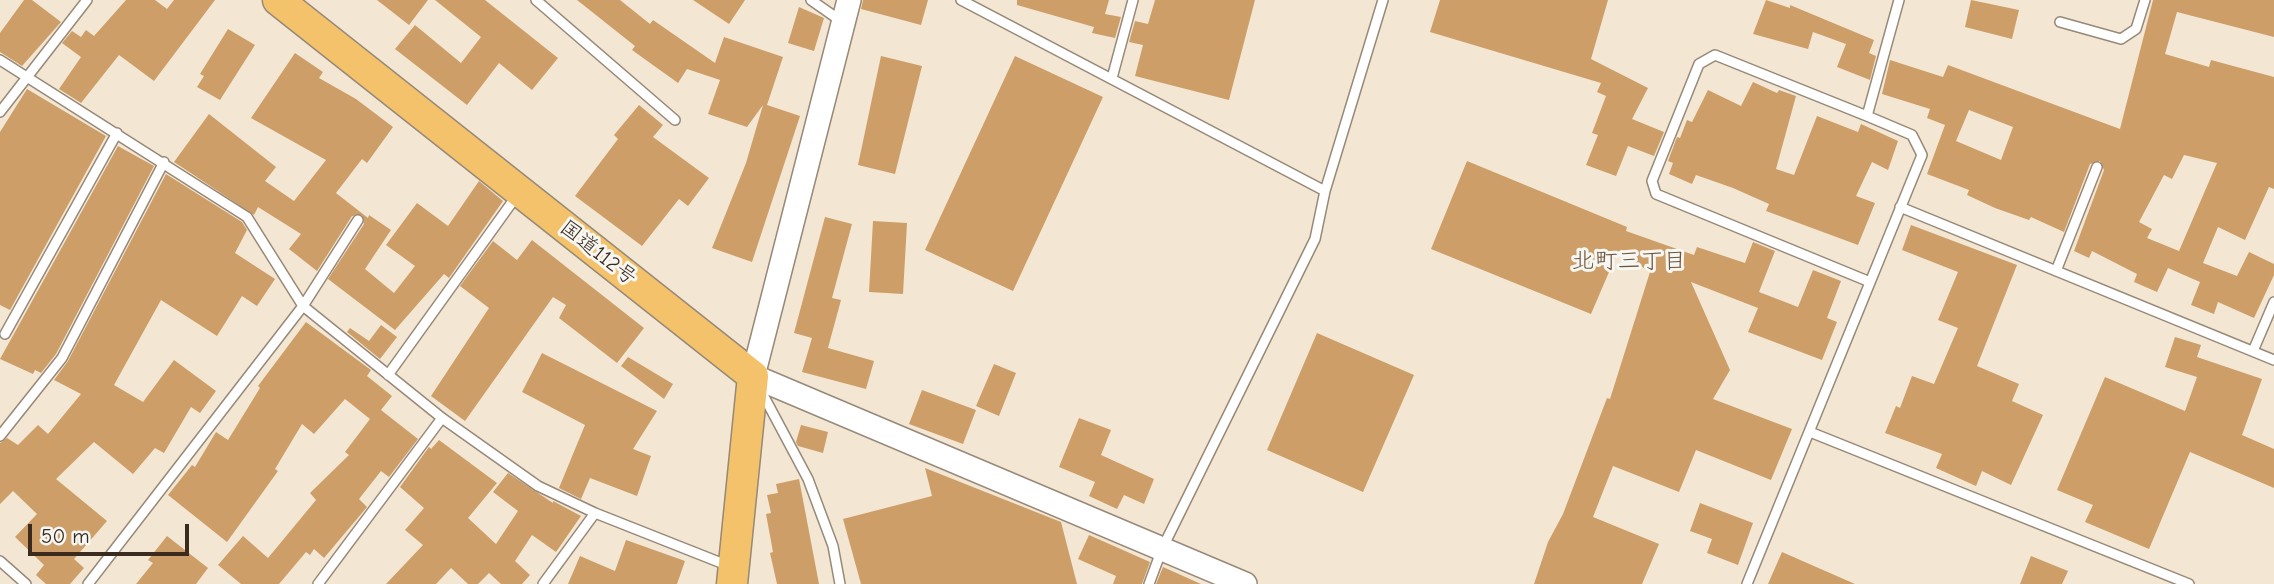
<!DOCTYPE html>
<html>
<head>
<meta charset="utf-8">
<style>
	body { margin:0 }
	#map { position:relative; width:2274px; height:584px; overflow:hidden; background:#f3e7d3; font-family:"Comic Neue",sans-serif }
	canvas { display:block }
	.scale { position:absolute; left:28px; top:524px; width:161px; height:32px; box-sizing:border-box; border:4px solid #3b2a1e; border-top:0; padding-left:9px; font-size:21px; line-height:24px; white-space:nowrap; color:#3b2a1e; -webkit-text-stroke:5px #f6f6f2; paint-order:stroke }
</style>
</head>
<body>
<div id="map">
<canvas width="2274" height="584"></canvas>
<div class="scale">50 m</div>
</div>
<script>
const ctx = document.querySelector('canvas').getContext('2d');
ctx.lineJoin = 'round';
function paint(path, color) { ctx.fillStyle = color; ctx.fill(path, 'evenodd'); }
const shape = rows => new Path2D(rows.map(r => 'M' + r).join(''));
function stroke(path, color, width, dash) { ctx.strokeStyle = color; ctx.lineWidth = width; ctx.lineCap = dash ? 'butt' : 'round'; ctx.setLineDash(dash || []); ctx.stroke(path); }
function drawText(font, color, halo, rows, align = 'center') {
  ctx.font = font + ' "Comic Neue","Klee One",sans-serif'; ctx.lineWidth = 6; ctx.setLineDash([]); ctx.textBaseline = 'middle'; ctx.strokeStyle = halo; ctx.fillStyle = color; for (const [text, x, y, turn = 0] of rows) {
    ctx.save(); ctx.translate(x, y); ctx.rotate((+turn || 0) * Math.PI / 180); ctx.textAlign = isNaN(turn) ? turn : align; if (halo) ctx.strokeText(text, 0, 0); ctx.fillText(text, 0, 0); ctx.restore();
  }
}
const building = shape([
	[24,0,32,0,61,22,22,66,0,52,0,33],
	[126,0,155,0,167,9,174,0,215,0,154,81,119,55,81,103,59,89,81,57,62,43,72,31,81,37,86,30,94,36],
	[377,0,428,0,409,25],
	[435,0,485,0,558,58,532,90,499,63,467,105,395,49,415,25,461,63,481,37],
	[577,0,620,0,650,24,653,20,715,63,724,37,783,57,767,105,800,116,752,262,712,248,746,163,763,105,747,127,708,114,720,80,687,69,678,83,632,50,635,46],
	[693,0,745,0,729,24],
	[863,0,928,0,921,25,861,9],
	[1017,0,1109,0,1105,14,1121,17,1115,38,1092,33,1094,27,1017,5],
	[1155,0,1255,0,1229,100,1135,76,1143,45,1129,42,1135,21,1148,24],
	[1440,0,1608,0,1591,59,1648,88,1632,119,1664,132,1654,156,1628,146,1616,176,1586,165,1598,135,1592,133,1606,96,1597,92,1601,83,1430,32],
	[1766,0,1790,8,1790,5,1874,40,1869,53,1876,56,1870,80,1837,67,1846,44,1813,32,1808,49,1753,34],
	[1971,0,2019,10,2012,39,1965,27],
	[2153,0,2274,0,2274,37,2177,12,2165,54,2209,67,2211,60,2274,77,2274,189,2269,187,2245,240,2218,227,2203,263,2237,276,2249,252,2274,264,2274,275,2254,318,2218,302,2214,314,2191,305,2200,282,2168,268,2157,292,2134,282,2137,274,2092,251,2089,258,2074,251,2104,170,2100,161,2090,164,2064,232,2031,217,2029,220,1995,208,1967,195,1969,190,1927,174,1945,125,1927,118,1930,109,1882,94,1890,60,1943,77,1948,65,2120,129],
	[1969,110,2013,127,2001,160,1956,141],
	[2184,155,2217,163,2179,251,2147,238,2152,229,2139,222,2164,175,2172,179],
	[799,7,824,18,814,51,788,43],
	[228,29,255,45,220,100,197,87,204,76,200,74],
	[295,53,323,72,319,78,356,99,393,127,367,163,362,159,336,193,368,218,369,215,391,230,365,269,394,293,415,266,386,245,417,203,448,226,479,181,503,201,449,278,444,274,395,330,328,279,364,224,362,215,352,216,317,271,289,249,301,234,258,207,254,215,174,162,209,114,276,167,265,181,294,201,326,160,251,118],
	[881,56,922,66,895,174,858,165],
	[1015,56,1103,97,1013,291,925,250],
	[1753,82,1777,93,1779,90,1796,96,1776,169,1794,175,1817,116,1858,132,1861,124,1898,141,1888,170,1872,162,1856,196,1875,203,1858,245,1766,211,1769,204,1733,188,1696,175,1692,184,1669,174,1673,163,1668,161,1677,137,1680,138,1687,120,1692,122,1708,90,1741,106],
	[27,89,106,136,10,310,0,305,0,132],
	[639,105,663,125,653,137,709,178,688,206,679,199,642,246,575,196,618,139,614,135],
	[118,146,154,166,56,354,41,373,35,370,33,374,0,359],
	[1467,161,1627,227,1626,231,1694,255,1697,247,1745,263,1753,242,1775,251,1759,292,1798,307,1813,270,1841,281,1827,318,1837,322,1822,360,1748,332,1758,308,1691,282,1730,370,1713,399,1792,429,1771,480,1696,450,1679,492,1613,466,1593,517,1659,544,1642,584,1534,584,1548,542,1563,514,1607,398,1610,399,1650,272,1618,251,1591,314,1431,249],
	[166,174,242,222,247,230,235,253,275,279,257,306,242,296,217,336,161,300,114,385,143,402,174,360,216,391,200,413,191,407,164,453,155,448,133,474,94,442,56,479,107,521,74,559,84,568,70,584,46,584,36,575,44,565,15,537,37,514,13,491,0,504,0,443,7,438,18,445,38,425,48,434,81,394,54,380,68,361],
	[825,217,852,224,832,298,841,300,828,348,874,361,866,389,802,372,812,338,794,333],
	[873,221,907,223,903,294,869,292],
	[1911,225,2017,265,1977,366,2019,384,2012,401,2043,415,2011,485,1982,471,1976,486,1936,468,1942,454,1885,433,1896,406,1900,408,1912,376,1934,384,1958,328,1938,320,1958,272,1902,250],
	[532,240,644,328,617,363,559,318,566,305,553,297,465,421,431,396,489,308,460,286,493,241,517,260],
	[306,322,371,370,367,376,392,396,381,410,418,439,389,477,381,471,359,499,367,507,324,558,314,549,310,555,306,552,279,584,241,584,218,565,243,536,268,558,316,500,310,493,349,455,345,452,370,419,345,399,314,434,302,424,275,469,278,471,227,542,168,495,192,465,195,467,216,432,228,440,260,388,258,386],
	[381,325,397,337,380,359,347,332,350,328,369,341],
	[1317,333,1414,375,1363,492,1267,450],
	[2175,337,2201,345,2197,357,2262,379,2242,435,2274,449,2274,488,2190,452,2149,549,2085,522,2093,505,2057,490,2105,377,2185,411,2197,377,2165,367],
	[542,353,657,411,633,449,651,456,637,496,590,478,581,499,559,488,585,425,522,392],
	[628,357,673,384,664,399,621,366],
	[994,364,1016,373,999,416,976,406],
	[922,390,976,410,963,444,909,424],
	[1079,418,1111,430,1101,455,1154,479,1144,504,1124,495,1117,509,1089,496,1095,482,1059,467],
	[801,425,828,432,823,453,798,446,796,442],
	[439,440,497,483,468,518,496,544,518,511,493,492,508,473,553,503,553,501,581,516,556,552,532,535,515,561,530,575,522,584,501,584,489,573,478,584,468,584,451,568,436,584,386,584,423,545,405,530,424,508,400,487,429,447,431,449],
	[925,468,1061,522,1077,584,861,584,843,519,932,496],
	[799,479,819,584,777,584,770,553,773,552,766,514,771,513,767,495,778,493,776,484],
	[1700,503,1753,523,1738,565,1707,553,1712,539,1690,531],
	[1089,535,1150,562,1142,584,1113,584,1116,576,1078,559],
	[167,536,208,568,196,584,136,584,153,563,148,560],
	[626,540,685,561,677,584,568,584,580,556,615,571],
	[1782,552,1855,584,1768,584],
	[2031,556,2068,571,2062,584,2020,584],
	[1163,567,1201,584,1156,584]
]);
const service = shape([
	[536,0,675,120],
	[811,0,841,21],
	[961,0,1325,191],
	[2060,22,2121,39,2136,29,2145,0],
	[0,60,247,217,303,306,442,418,538,486,595,513,729,566],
	[1112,78,1133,0],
	[0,112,87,0],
	[1867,116,1899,0],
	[1900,207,2274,360],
	[2056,271,2097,167],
	[5,334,117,133],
	[2253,351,2274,302],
	[388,375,518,194],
	[760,389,808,479,833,546,840,584],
	[1810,432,2189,584],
	[0,436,62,358,164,162],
	[0,561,26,584],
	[88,584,303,306,358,220],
	[318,584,442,418],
	[543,584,595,513],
	[1149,584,1162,549,1315,239,1325,191,1383,0],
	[1747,584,1922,155,1912,135,1867,116,1715,55,1699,64,1652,181,1656,194,1870,282]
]);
const tertiary = shape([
	[849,0,753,376,1245,584]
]);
const trunk = shape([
	[278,0,753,376,732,584]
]);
const streetNames = [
	["国道112号",598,253,38]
];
const neighbourhoodNames = [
	["北町三丁目",1629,261]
];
paint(building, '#cd9e68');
stroke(service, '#978878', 12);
stroke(tertiary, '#978878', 26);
stroke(trunk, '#978878', 33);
stroke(service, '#fff', 9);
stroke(tertiary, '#fff', 23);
stroke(trunk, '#f4c26a', 30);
drawText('21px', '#3b2a1e', '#f6f6f2', streetNames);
drawText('23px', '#6e5338', '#f6f6f2', neighbourhoodNames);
</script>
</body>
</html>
